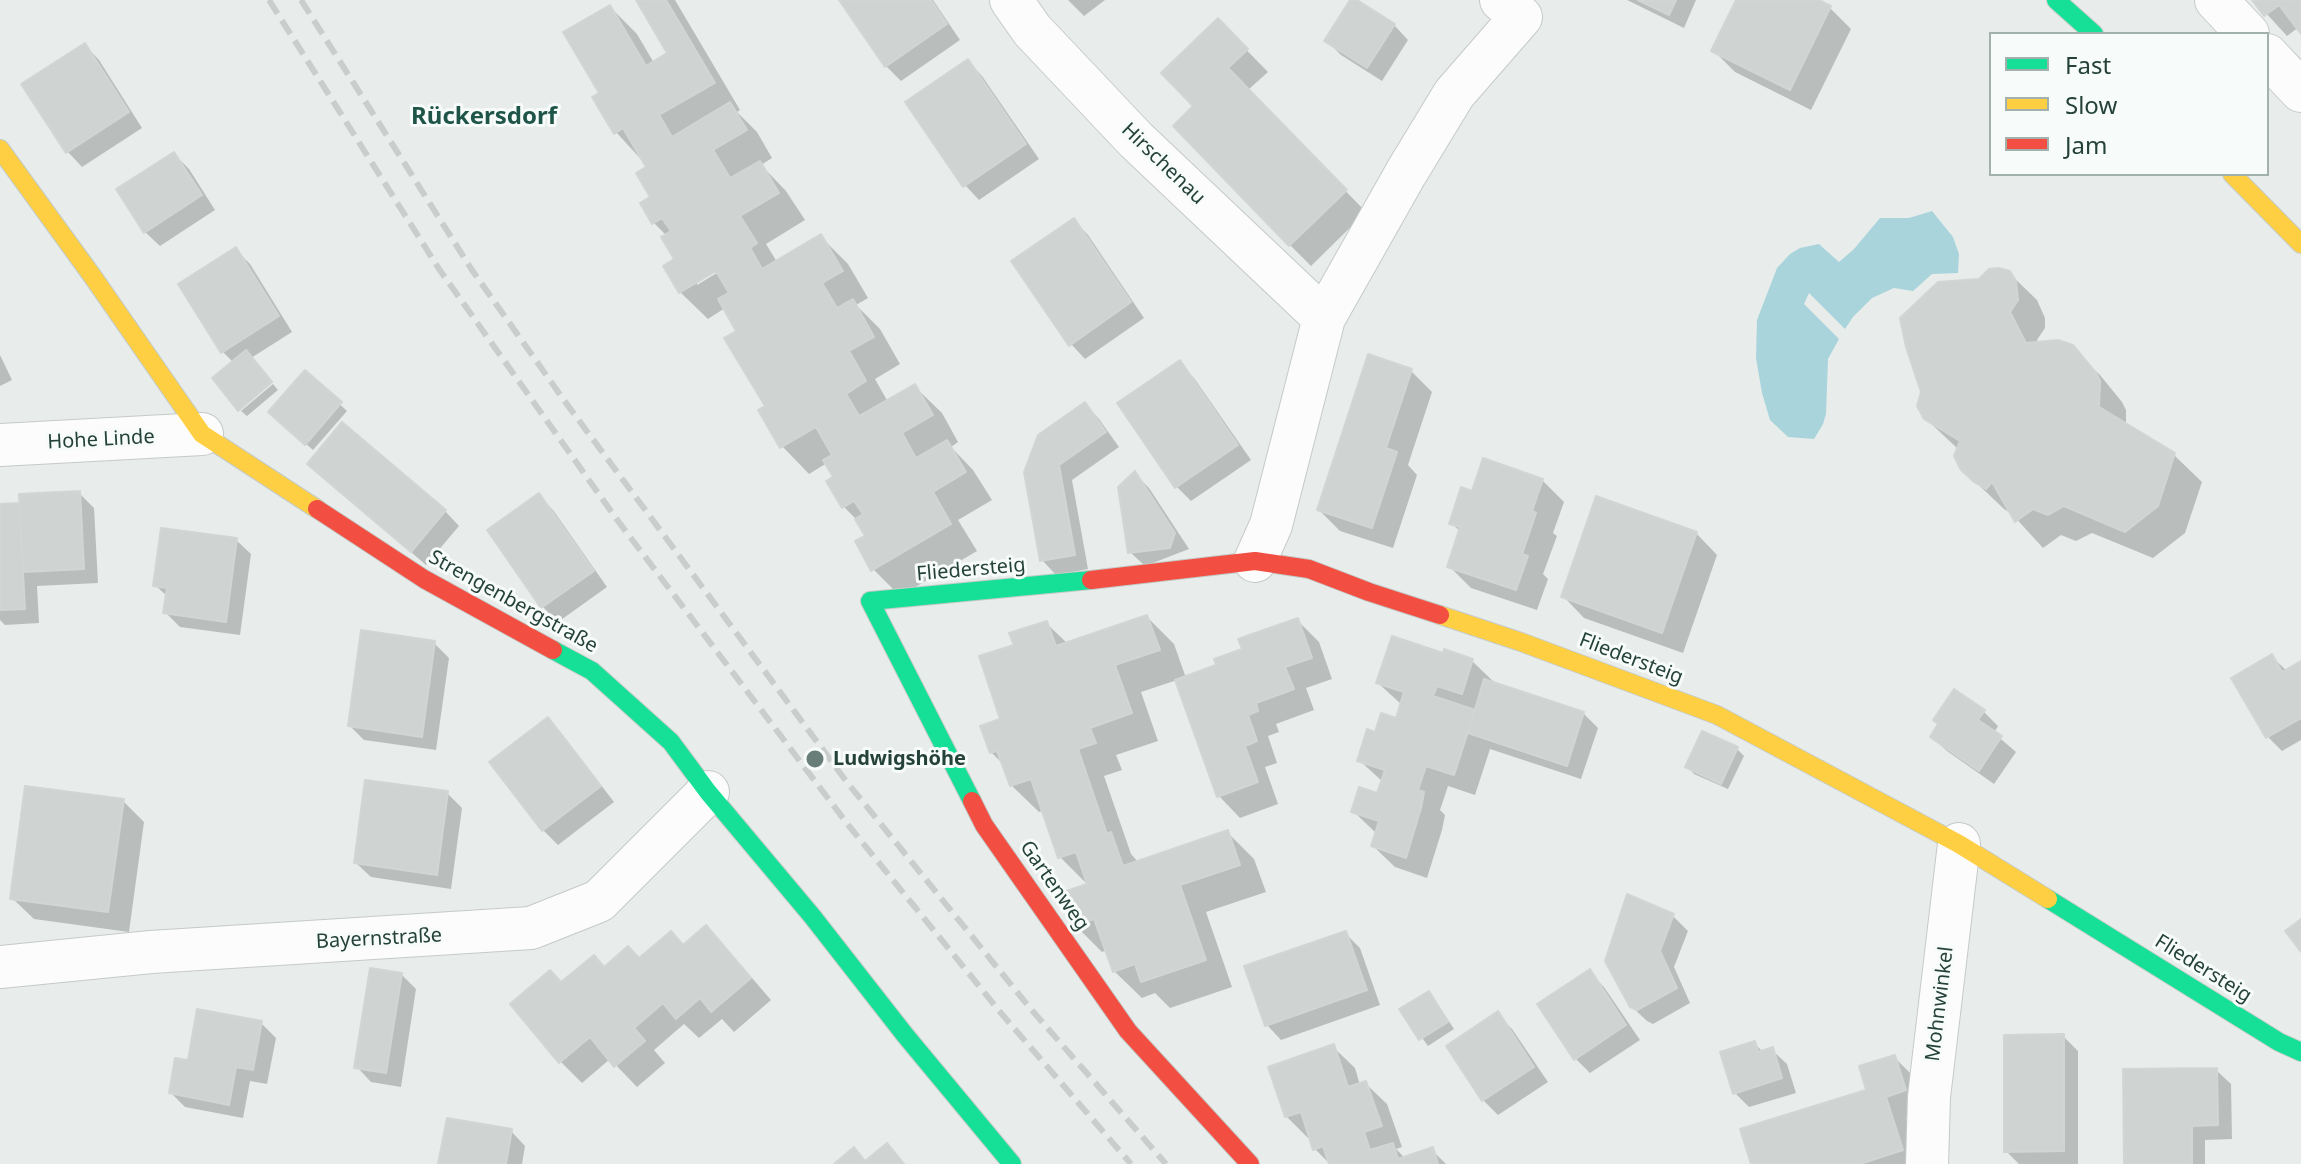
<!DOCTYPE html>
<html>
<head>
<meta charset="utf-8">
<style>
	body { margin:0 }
	#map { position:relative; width:2301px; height:1164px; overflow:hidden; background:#e8edeb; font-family:"Noto Sans",sans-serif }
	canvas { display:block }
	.legend { position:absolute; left:1989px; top:32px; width:280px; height:144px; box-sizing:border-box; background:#f7fbf9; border:2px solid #a3b1ad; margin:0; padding:10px 14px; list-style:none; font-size:24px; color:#24423a }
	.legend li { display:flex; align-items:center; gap:16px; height:40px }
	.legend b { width:40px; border:2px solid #a3b1ad }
</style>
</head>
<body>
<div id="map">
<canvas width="2301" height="1164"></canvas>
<ul class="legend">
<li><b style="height:10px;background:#16e098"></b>Fast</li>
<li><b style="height:10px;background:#ffcf43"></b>Slow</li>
<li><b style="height:10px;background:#f24e42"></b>Jam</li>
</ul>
</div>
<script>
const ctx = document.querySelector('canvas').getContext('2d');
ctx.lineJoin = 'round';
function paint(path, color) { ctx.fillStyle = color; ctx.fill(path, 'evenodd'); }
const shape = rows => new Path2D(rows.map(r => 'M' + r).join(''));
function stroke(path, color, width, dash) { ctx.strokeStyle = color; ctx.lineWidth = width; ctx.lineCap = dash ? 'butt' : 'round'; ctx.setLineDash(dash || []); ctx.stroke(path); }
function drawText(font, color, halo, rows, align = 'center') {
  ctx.font = font + ' "Noto Sans",sans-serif'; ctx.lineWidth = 6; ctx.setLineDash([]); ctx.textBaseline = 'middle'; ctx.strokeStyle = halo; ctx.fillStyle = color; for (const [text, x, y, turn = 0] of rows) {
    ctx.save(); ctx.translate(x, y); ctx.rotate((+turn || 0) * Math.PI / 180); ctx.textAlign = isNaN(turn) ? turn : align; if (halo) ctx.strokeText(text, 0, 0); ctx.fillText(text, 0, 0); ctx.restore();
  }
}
const water = shape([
	[1932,211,1953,237,1959,254,1958,273,1932,274,1913,291,1894,288,1872,298,1853,317,1845,329,1809,293,1804,304,1839,339,1828,359,1826,414,1823,424,1814,439,1788,437,1770,420,1762,393,1756,358,1757,320,1777,268,1790,254,1800,248,1819,244,1839,262,1854,249,1880,218,1909,218]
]);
const shadow = shape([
	[638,0,675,0,740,110,737,112,757,132,772,158,761,165,786,191,805,220,766,244,777,262,821,237,848,264,868,298,856,305,880,329,900,364,875,379,888,402,914,386,942,413,958,442,951,447,973,470,992,500,958,520,977,551,900,596,873,569,868,536,860,523,844,507,836,478,827,463,809,474,782,446,739,332,725,308,708,319,680,292,677,260,667,236,654,223,649,168,616,132,602,93,610,7,637,34,654,63,670,54],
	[723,264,725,268,697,285,697,280],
	[841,0,933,0,960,40,901,81,886,66],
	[1068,0,1105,0,1084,16],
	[1352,0,1394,25,1408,40,1382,81,1341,55,1326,40],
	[1627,0,1696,0,1684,28],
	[1739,0,1815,0,1830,8,1851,29,1811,110,1735,72,1714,51],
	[2254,0,2301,0,2301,30,2299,27,2287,36],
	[1218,21,1268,72,1248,90,1366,212,1311,266,1290,245,1196,106],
	[85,45,99,60,142,128,82,167,68,152,24,84],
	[968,61,982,76,1039,159,979,200,965,185],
	[174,154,189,169,215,210,160,246,145,232],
	[1074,220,1088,235,1144,318,1085,359,1071,344],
	[236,250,250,264,292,332,251,358,234,363,223,352,181,285],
	[2009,273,2037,300,2045,318,2045,328,2037,340,2038,344,2071,347,2100,375,2122,402,2126,410,2126,425,2174,455,2202,482,2185,533,2153,558,2092,533,2076,541,2061,535,2043,548,2012,514,2004,509,1962,469,1958,449,1925,418,1980,281],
	[0,355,12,380,0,386],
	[1179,363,1194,378,1251,460,1191,501,1177,487,1120,404],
	[1411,371,1432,392,1408,465,1417,475,1393,548,1340,531,1319,510],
	[306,373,347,411,313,450,278,419],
	[273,384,278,390,247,416,241,411],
	[1085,404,1099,419,1119,447,1072,480,1088,569,1056,575,1042,560,1026,472],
	[309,464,445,511,459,526,426,565],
	[1135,474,1149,488,1189,549,1145,566,1130,552],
	[1542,480,1564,502,1553,533,1557,536,1543,574,1548,579,1537,610,1471,588,1449,566,1461,532,1451,523,1473,493],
	[79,493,94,508,98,583,37,586,39,623,5,625,0,620,0,506,21,505],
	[539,496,553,510,607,587,558,622,543,607,490,530],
	[1696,533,1717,555,1683,653,1584,618,1563,596],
	[236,540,251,554,240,635,180,627,166,613,168,597,155,585],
	[1147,617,1174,644,1186,678,1218,666,1297,620,1319,642,1332,679,1306,688,1314,710,1276,724,1279,732,1268,736,1277,763,1265,767,1278,804,1240,818,1219,796,1177,680,1141,692,1158,741,1116,755,1122,770,1104,776,1131,854,1139,863,1227,832,1254,859,1266,892,1206,912,1232,987,1170,1008,1155,993,1142,998,1114,971,1107,950,1102,952,1075,925,1088,885,1060,857,1044,810,1039,812,1011,785,1005,766,991,752,1003,720,1016,646,1046,623,1068,644],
	[434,643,449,658,436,750,364,740,350,726],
	[1444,656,1472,661,1494,682,1583,713,1598,728,1581,779,1490,749,1475,795,1448,786,1440,810,1445,815,1442,830,1427,878,1395,867,1373,846,1377,834,1353,811,1379,795,1383,782,1359,760,1376,735,1397,720,1402,705,1378,683],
	[2272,657,2287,671,2301,663,2301,740,2282,751,2268,737],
	[1984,712,1998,726,1994,733,2016,752,1994,784,1947,751,1932,737],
	[548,719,562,734,614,802,558,845,543,830,492,762],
	[1737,749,1744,756,1728,789,1694,774,1688,767],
	[447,793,462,808,451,889,371,877,356,863],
	[123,801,144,822,129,932,34,919,12,898],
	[1673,916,1688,931,1674,967,1690,1003,1653,1024,1647,1021,1631,1006],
	[706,928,727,949,771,1000,734,1032,722,1019,699,1038,684,1024,654,1050,665,1063,637,1087,610,1059,582,1083,561,1062,512,1005,605,968,684,947],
	[1345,933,1360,948,1380,1005,1281,1040,1267,1025],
	[1589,972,1604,987,1640,1040,1590,1073,1575,1058],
	[402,975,416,989,401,1087,371,1082,357,1067],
	[1429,993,1435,1000,1454,1029,1428,1046,1402,1010],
	[1497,1014,1512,1029,1548,1082,1498,1115,1483,1100],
	[261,1023,276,1038,267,1084,250,1081,243,1118,185,1107,171,1093,189,1062],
	[2063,1036,2078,1051,2078,1164,2019,1164,2006,1151],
	[1754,1043,1764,1053,1772,1050,1787,1064,1796,1093,1749,1107,1735,1093],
	[1333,1047,1355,1068,1360,1085,1365,1083,1387,1104,1402,1147,1396,1149,1406,1159,1432,1150,1446,1164,1330,1164,1315,1149,1311,1137,1308,1138,1286,1116],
	[1894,1057,1916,1079,1926,1112,1906,1118,1921,1164,1753,1164,1869,1091],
	[2216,1070,2231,1084,2232,1139,2205,1140,2205,1164,2126,1164],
	[511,1131,525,1146,522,1164,440,1164]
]);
const building = shape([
	[636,0,666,0,715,83,659,115,672,137,730,102,747,130,713,150,730,178,760,161,779,193,740,216,757,243,750,248,762,269,821,234,843,271,822,283,837,308,853,299,874,337,849,351,866,381,846,394,859,416,915,384,933,415,902,433,916,458,947,440,966,472,933,492,951,524,871,571,855,541,865,536,855,519,863,514,854,501,842,508,826,481,833,477,823,460,832,455,816,427,780,448,758,410,765,406,724,338,736,331,718,299,729,293,716,271,679,293,663,266,674,259,661,237,671,231,662,218,652,224,640,203,650,197,636,173,646,167,623,128,614,134,592,97,599,93,563,32,610,5,646,66,667,53,636,0],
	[839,0,931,0,947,24,885,67,839,0],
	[1350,0,1357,0,1395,24,1367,68,1324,41,1350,0],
	[1638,0,1676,0,1669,15,1638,0],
	[1736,0,1819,0,1831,6,1790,90,1711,51,1736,0],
	[2252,0,2301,0,2301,34,2279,5,2264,16,2252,0],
	[1218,18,1248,49,1228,68,1347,190,1289,246,1173,126,1193,106,1161,73,1218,18],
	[85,43,129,112,66,153,21,84,85,43],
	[968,59,1026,144,963,187,905,102,968,59],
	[174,152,202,195,144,233,116,189,174,152],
	[1074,218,1131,302,1069,346,1011,261,1074,218],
	[236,247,279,316,221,353,178,284,236,247],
	[1999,268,2010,271,2016,281,2018,300,2010,312,2026,343,2058,340,2073,345,2096,373,2100,381,2099,407,2175,453,2158,506,2125,532,2064,506,2048,515,2033,509,2015,522,1992,482,1986,489,1974,482,1961,470,1954,456,1960,441,1924,419,1917,406,1921,392,1906,347,1900,318,1938,282,1979,279,1989,269,1999,268],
	[246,350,272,382,238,411,212,378,246,350],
	[1368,354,1412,369,1386,448,1397,452,1372,528,1317,510,1368,354],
	[1180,360,1238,445,1175,488,1117,403,1180,360],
	[305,370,342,402,305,445,268,412,305,370],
	[1085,402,1106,432,1059,465,1075,555,1040,561,1024,472,1038,435,1085,402],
	[342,422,446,510,411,552,307,464,342,422],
	[1483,458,1543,479,1532,511,1536,513,1522,554,1528,556,1516,590,1447,567,1460,527,1449,524,1461,487,1472,491,1483,458],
	[1135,471,1175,533,1170,548,1128,553,1118,487,1135,471],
	[80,491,84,569,23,572,19,494,80,491],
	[539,493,594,571,541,608,487,530,539,493],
	[1596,496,1697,532,1662,633,1561,597,1596,496],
	[19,503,25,609,0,610,0,504,19,503],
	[161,528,237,538,226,622,163,613,167,588,153,586,161,528],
	[1147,615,1160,650,1115,665,1132,713,1090,728,1096,743,1078,749,1107,834,1111,832,1123,866,1228,830,1240,865,1180,885,1206,960,1141,982,1135,964,1113,972,1094,919,1073,926,1061,893,1087,884,1076,852,1058,858,1031,779,1010,786,997,751,990,753,980,726,1000,719,979,656,1014,645,1009,633,1047,621,1056,646,1147,615],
	[1298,618,1312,658,1285,667,1294,689,1256,703,1258,711,1248,715,1257,741,1245,746,1258,782,1217,797,1175,680,1216,665,1214,659,1242,649,1238,639,1298,618],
	[361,630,435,641,422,737,348,726,361,630],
	[1392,636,1443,653,1444,649,1473,659,1462,694,1437,686,1433,696,1475,710,1454,775,1426,766,1418,790,1424,792,1421,808,1406,858,1371,846,1379,821,1351,812,1359,787,1377,793,1385,770,1357,761,1367,729,1375,732,1381,713,1396,718,1404,692,1376,683,1392,636],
	[2272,654,2282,672,2301,661,2301,718,2266,738,2231,678,2272,654],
	[1484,679,1584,712,1567,766,1468,733,1484,679],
	[1954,689,1985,710,1978,720,2002,736,1979,771,1930,737,1938,724,1933,720,1954,689],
	[548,717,601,786,542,831,489,762,548,717],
	[1702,731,1738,747,1721,784,1685,767,1702,731],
	[365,780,448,791,437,875,354,863,365,780],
	[25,786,124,799,108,912,10,899,25,786],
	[1627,894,1674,914,1660,951,1677,988,1637,1010,1630,1007,1605,961,1627,894],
	[2301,919,2301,952,2285,931,2301,919],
	[706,925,751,978,711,1012,700,998,676,1019,663,1003,634,1028,645,1041,614,1067,590,1037,559,1063,510,1004,550,970,561,982,594,955,604,967,628,946,639,958,671,931,683,945,706,925],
	[1346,931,1367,990,1265,1026,1244,966,1346,931],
	[370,968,402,973,386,1073,354,1068,370,968],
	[1590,969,1626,1025,1574,1060,1537,1004,1590,969],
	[1429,991,1448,1022,1419,1040,1399,1009,1429,991],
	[197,1009,262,1021,253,1070,236,1067,229,1105,169,1093,175,1058,188,1060,197,1009],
	[1498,1011,1534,1067,1482,1101,1446,1046,1498,1011],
	[2064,1034,2064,1151,2004,1152,2004,1035,2064,1034],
	[1755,1041,1758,1052,1773,1047,1782,1078,1733,1094,1720,1052,1755,1041],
	[1334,1044,1348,1087,1366,1081,1382,1126,1364,1132,1370,1150,1393,1143,1398,1159,1433,1147,1438,1164,1329,1164,1323,1146,1313,1150,1301,1112,1285,1117,1268,1067,1334,1044],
	[1895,1055,1906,1090,1886,1097,1903,1150,1860,1164,1751,1164,1740,1129,1866,1090,1859,1066,1895,1055],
	[2217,1068,2218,1125,2192,1126,2192,1164,2124,1164,2123,1069,2217,1068],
	[447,1118,512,1129,506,1164,438,1164,447,1118],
	[887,1143,904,1164,834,1164,854,1147,865,1161,887,1143]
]);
const street = shape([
	[1011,0,1032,30,1136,140,1324,318],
	[2216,0,2248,34],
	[2267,55,2301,91],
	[0,445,202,434],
	[1255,561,1271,525,1324,318,1406,173,1454,94,1521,17,1501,0],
	[0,967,151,952,531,928,599,901,708,792],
	[1927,1164,1929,1097,1959,844]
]);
const fast = shape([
	[2056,0,2094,34],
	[553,650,592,671,671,742,708,792,812,916,905,1035,1012,1164],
	[972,801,870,601,1091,580],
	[2048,899,2279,1042,2301,1052]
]);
const slow = shape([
	[0,149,93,277,202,434,317,509],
	[2232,174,2301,244],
	[1440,615,1521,642,1717,715,1959,844,2048,899]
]);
const jam = shape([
	[317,509,424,579,553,650],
	[1091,580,1255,561,1309,569,1369,592,1440,615],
	[972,801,984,825,1128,1031,1250,1164]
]);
const rail = shape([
	[269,0,439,269,618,521,849,826,1001,1013,1131,1164],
	[301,0,472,270,566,403,846,781,1030,1008,1166,1164]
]);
const markers = [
	[815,759,10,"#697e78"]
];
const streetNames = [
	["Hirschenau",1163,164,44],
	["Hohe Linde",101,440,-3],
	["Fliedersteig",971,570,-5],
	["Strengenbergstraße",513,602,29],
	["Fliedersteig",1631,659,21],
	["Gartenweg",1054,886,55],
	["Bayernstraße",379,939,-3],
	["Fliedersteig",2203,969,32],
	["Mohnwinkel",1940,1004,-83]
];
const poiNames = [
	["Ludwigshöhe",833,759]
];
const quarterNames = [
	["Rückersdorf",484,117]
];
paint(water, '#a9d4db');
paint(shadow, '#0003');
paint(building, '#cfd4d2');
stroke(building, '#d1d6d4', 2);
stroke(street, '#c5cac8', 44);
stroke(fast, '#c3cbc8', 20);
stroke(slow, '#c3cbc8', 20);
stroke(jam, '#c3cbc8', 20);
stroke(street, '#fcfcfc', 42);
stroke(fast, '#16e098', 18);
stroke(slow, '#ffcf43', 18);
stroke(jam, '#f24e42', 18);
stroke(rail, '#c9cdcc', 6, [16, 8]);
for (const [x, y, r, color] of markers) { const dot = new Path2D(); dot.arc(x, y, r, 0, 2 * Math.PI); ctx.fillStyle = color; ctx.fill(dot); stroke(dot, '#f7fbf9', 3); }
drawText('20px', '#24423a', '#f7fbf9', streetNames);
drawText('bold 20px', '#24423a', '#f7fbf9', poiNames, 'left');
drawText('bold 24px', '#1f5548', '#f7fbf9', quarterNames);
</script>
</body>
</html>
